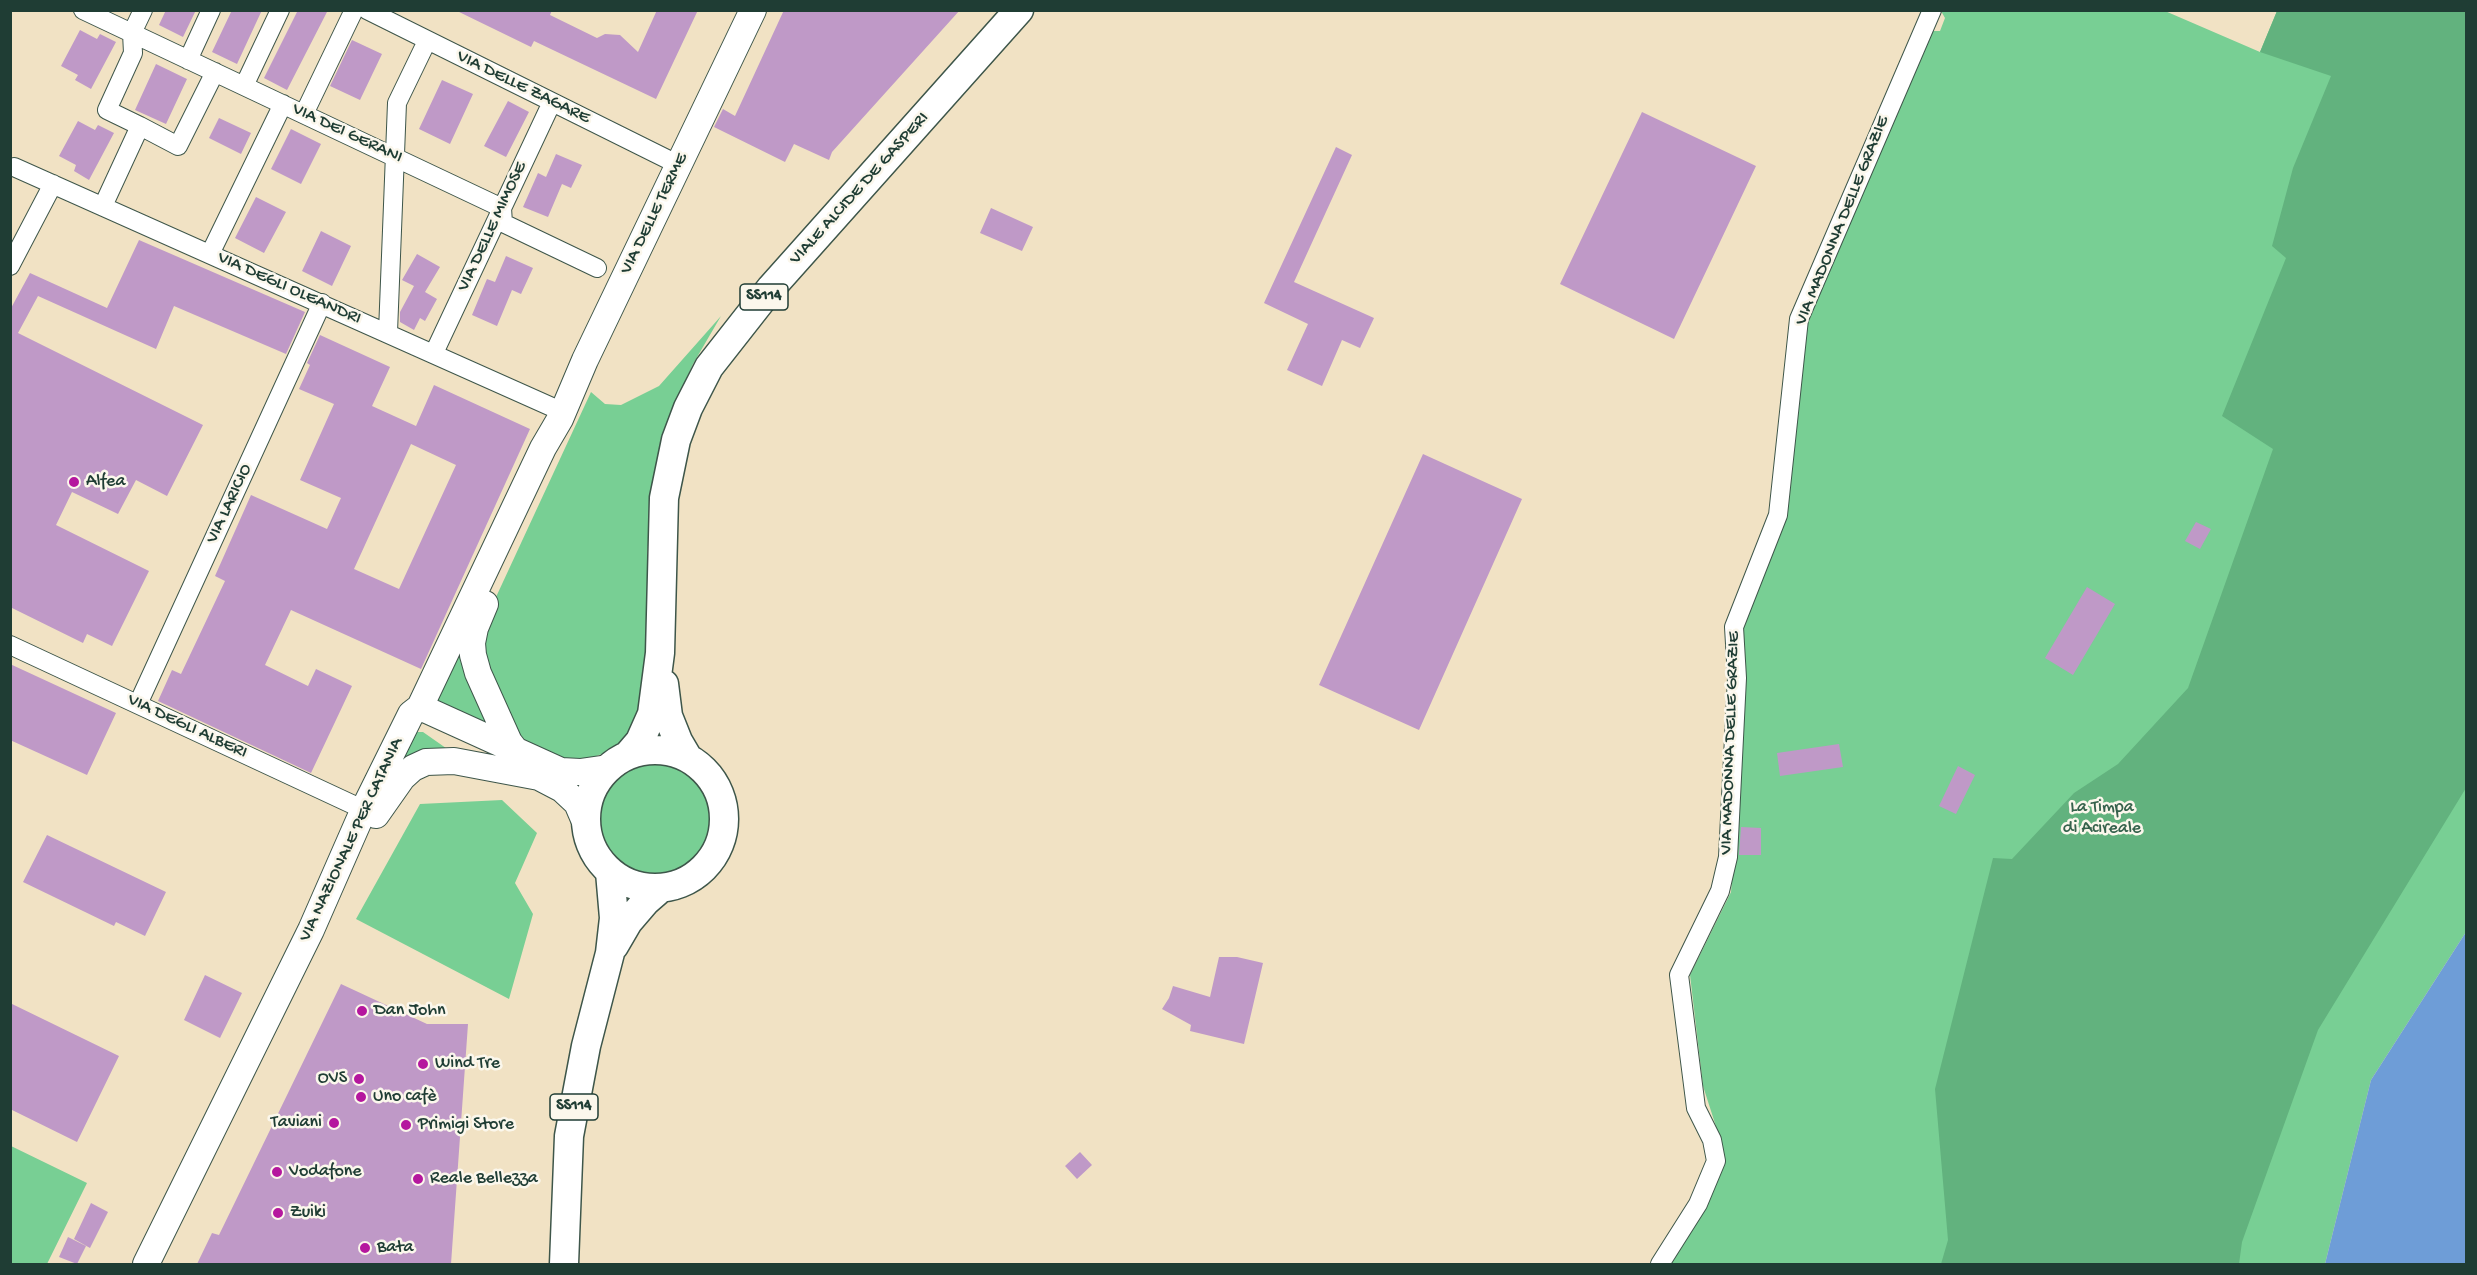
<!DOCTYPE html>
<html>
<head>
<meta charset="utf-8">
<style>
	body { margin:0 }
	#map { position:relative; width:2477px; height:1275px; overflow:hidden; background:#f1e2c4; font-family:"Gochi Hand",sans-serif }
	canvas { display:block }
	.frame { position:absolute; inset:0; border:12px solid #1f3d34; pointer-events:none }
</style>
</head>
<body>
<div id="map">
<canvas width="2477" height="1275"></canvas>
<div class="frame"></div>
</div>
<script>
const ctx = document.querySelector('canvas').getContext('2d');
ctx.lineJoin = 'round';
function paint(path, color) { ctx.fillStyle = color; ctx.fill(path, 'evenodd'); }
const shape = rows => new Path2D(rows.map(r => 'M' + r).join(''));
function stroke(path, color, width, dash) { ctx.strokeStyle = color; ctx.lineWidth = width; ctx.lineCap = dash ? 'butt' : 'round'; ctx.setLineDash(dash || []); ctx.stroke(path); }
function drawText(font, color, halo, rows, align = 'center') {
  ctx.font = font + ' "Gochi Hand",sans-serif'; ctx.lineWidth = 5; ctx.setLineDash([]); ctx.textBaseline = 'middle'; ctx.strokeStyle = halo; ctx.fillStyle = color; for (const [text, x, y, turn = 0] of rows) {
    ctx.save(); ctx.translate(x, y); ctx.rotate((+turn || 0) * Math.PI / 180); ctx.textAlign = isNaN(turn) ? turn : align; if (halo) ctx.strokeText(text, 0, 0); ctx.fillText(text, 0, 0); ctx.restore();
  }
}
const green = shape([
	[1941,11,2165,11,2260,52,2277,11,2466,11,2466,932,2371,1080,2325,1264,1668,1264,1720,1139,1703,1086,1690,975,1731,892,1740,775,1741,628,1781,528,1807,324,1932,31,1940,31,1945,18],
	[721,316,693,364,661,437,647,554,647,673,644,713,632,738,610,751,588,759,559,758,536,750,521,738,483,654,490,610,591,392,605,404,621,405,659,386],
	[460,650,493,731,434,705],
	[411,732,423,732,453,753,397,761],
	'598 821a58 58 0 1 1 116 0a58 58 0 1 1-116 0Z',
	[502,800,537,833,515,883,533,914,509,999,356,919,420,804],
	[11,1146,87,1183,47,1264,11,1264]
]);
const forest = shape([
	[2277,11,2466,11,2466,788,2318,1030,2242,1242,2239,1264,1941,1264,1948,1240,1935,1089,1993,858,2012,859,2074,793,2118,764,2188,688,2273,449,2222,416,2286,258,2272,246,2293,168,2331,76,2260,52]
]);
const water = shape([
	[2466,932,2466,1264,2325,1264,2371,1080]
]);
const building = shape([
	[166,10,196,10,183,37,159,25],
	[232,10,262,10,237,64,212,52],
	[298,10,328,10,287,90,264,78],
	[455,10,552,10,550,15,597,38,605,34,620,35,638,52,657,10,698,10,656,99,534,41,531,47],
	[784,10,960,10,832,152,829,160,794,144,785,162,714,127,723,109,735,116],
	[80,30,97,39,100,34,116,42,91,89,75,80,78,75,61,66],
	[352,40,382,54,360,100,330,86],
	[156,64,187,79,166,124,135,110],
	[442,80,473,94,450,144,419,129],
	[508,101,529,112,506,157,484,146],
	[1642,112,1756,166,1674,339,1560,284],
	[219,118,251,133,241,154,209,138],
	[78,121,95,130,98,125,114,133,89,180,74,171,76,165,59,156],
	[291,129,321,144,301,184,271,169],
	[1336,147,1352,155,1294,282,1374,318,1360,348,1342,340,1322,386,1287,370,1308,324,1264,303],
	[556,154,582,165,571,188,562,184,548,217,523,207,538,173,546,177],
	[256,197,286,212,264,253,235,238],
	[991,208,1033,227,1022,251,980,233],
	[321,231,351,246,332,286,302,271],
	[139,240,305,312,286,354,174,306,156,349,38,296,18,333,203,425,167,496,136,480,118,514,72,492,56,525,149,571,112,646,87,634,83,643,10,607,10,310,30,273,107,308],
	[417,254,440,267,425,292,437,299,425,321,420,318,414,330,400,322,400,312,414,286,402,280],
	[506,256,533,268,521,294,512,290,497,326,472,315,487,279,495,282],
	[320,335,390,367,372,406,416,426,434,385,530,429,421,669,291,610,265,665,308,686,316,669,352,686,311,773,158,701,172,670,181,674,225,581,215,576,251,495,327,529,341,498,300,480,334,404,299,389,310,365,307,363],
	[411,444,456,465,399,589,354,569],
	[1423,454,1522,499,1419,730,1319,685],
	[2196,522,2211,529,2200,549,2185,541],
	[2087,587,2115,604,2073,675,2045,658],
	[10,664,116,713,87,775,10,740],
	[1839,744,1843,767,1780,776,1777,753],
	[1958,766,1975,775,1956,814,1939,806],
	[1741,827,1761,828,1761,855,1739,855],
	[47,835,166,892,145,936,116,922,114,926,23,882],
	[1219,957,1237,957,1263,963,1244,1044,1190,1031,1191,1025,1162,1009,1169,998,1173,986,1210,997],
	[205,975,242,993,220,1038,184,1020],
	[341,984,427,1024,468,1024,451,1264,197,1264,212,1233,219,1235],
	[10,1003,119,1056,77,1142,10,1109],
	[1080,1152,1092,1165,1077,1179,1065,1166],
	[91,1203,108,1212,90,1248,74,1239],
	[68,1237,86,1246,77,1264,59,1257]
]);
const street = shape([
	[83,10,502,208,503,223,597,268],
	[367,10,679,165],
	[188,60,211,10],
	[244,86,280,10],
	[304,114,354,10],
	[140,126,178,146,215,72],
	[14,167,563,412],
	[103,206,140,126,107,110,133,53,132,33,143,10],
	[210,254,283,104],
	[10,266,53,184],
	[388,332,397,103,427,41],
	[434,353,552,102],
	[10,645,373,814],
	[138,704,322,303],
	[1660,1264,1698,1204,1716,1161,1712,1140,1696,1108,1679,975,1720,891,1728,857,1737,678,1734,627,1778,515,1799,319,1932,10]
]);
const secondary = shape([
	[485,604,475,628,472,643,473,655,478,673,509,742,516,751],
	[420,707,561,771,580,772,608,768],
	[376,815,402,778,413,768,426,762,454,761,539,777,562,789,577,803,586,824],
	[146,1264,311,930,364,809,411,714,420,707,543,448,560,419,585,360,753,10]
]);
const primary = shape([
	[664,684,668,716,678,741,688,758],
	'586 819a69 69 0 1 1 138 0a69 69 0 1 1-138 0Z',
	[628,755,640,741,652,714,660,653,664,498,676,440,688,408,709,367,771,288,1019,10],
	[614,946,628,922,646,901,661,888],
	[564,1264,569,1136,586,1046,610,953,614,918,610,872]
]);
const markers = [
	[74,482,6,"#b5179e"],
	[362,1011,6,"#b5179e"],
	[423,1064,6,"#b5179e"],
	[359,1079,6,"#b5179e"],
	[361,1097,6,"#b5179e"],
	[334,1123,6,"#b5179e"],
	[406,1125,6,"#b5179e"],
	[277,1172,6,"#b5179e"],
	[418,1179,6,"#b5179e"],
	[278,1213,6,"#b5179e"],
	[365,1248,6,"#b5179e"]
];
const shields = [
	[764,297,48],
	[574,1107,48]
];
const shieldNames = [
	["SS114",764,297],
	["SS114",574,1107]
];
const streetNames = [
	["VIA DELLE ZAGARE",523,88,26],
	["VIA DEI GERANI",347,134,25],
	["VIALE ALCIDE DE GASPERI",860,189,-48],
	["VIA DELLE TERME",655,214,-64],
	["VIA MADONNA DELLE GRAZIE",1843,221,-68],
	["VIA DELLE MIMOSE",493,227,-65],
	["VIA DEGLI OLEANDRI",289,289,24],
	["VIA LARICIO",230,504,-65],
	["VIA DEGLI ALBERI",187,727,25],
	["VIA MADONNA DELLE GRAZIE",1731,743,-88],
	["VIA NAZIONALE PER CATANIA",352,840,-65]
];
const poiNames = [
	["Alfea",86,482],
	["Dan John",374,1011],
	["Wind Tre",435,1064],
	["OVS",347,1079,"right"],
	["Uno cafè",373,1097],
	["Taviani",322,1123,"right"],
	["Primigi Store",418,1125],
	["Vodafone",289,1172],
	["Reale Bellezza",430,1179],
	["Zuiki",290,1213],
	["Bata",377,1248]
];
const parkNames = [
	["La Timpa",2102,808],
	["di Acireale",2102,829]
];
paint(green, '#78cf94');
paint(forest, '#62b27e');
paint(water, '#6e9dd7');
paint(building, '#bf99c7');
stroke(street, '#3e564a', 20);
stroke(secondary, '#3e564a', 28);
stroke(primary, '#3e564a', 31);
stroke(street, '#fff', 18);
stroke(secondary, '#fff', 26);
stroke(primary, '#fff', 28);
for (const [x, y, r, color] of markers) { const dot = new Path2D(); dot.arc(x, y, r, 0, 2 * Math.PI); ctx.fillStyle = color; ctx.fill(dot); stroke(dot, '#fbf7ec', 2); }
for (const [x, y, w] of shields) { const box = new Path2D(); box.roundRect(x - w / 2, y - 13, w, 26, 4.5); ctx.fillStyle = '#fbf7ec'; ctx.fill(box); stroke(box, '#1f3d34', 1.5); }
drawText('bold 16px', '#1f3d34', null, shieldNames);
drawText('18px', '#1f3d34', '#fbf7ec', streetNames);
drawText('18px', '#1f3d34', '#fbf7ec', poiNames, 'left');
drawText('18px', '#35624c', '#fbf7ec', parkNames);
</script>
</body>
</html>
